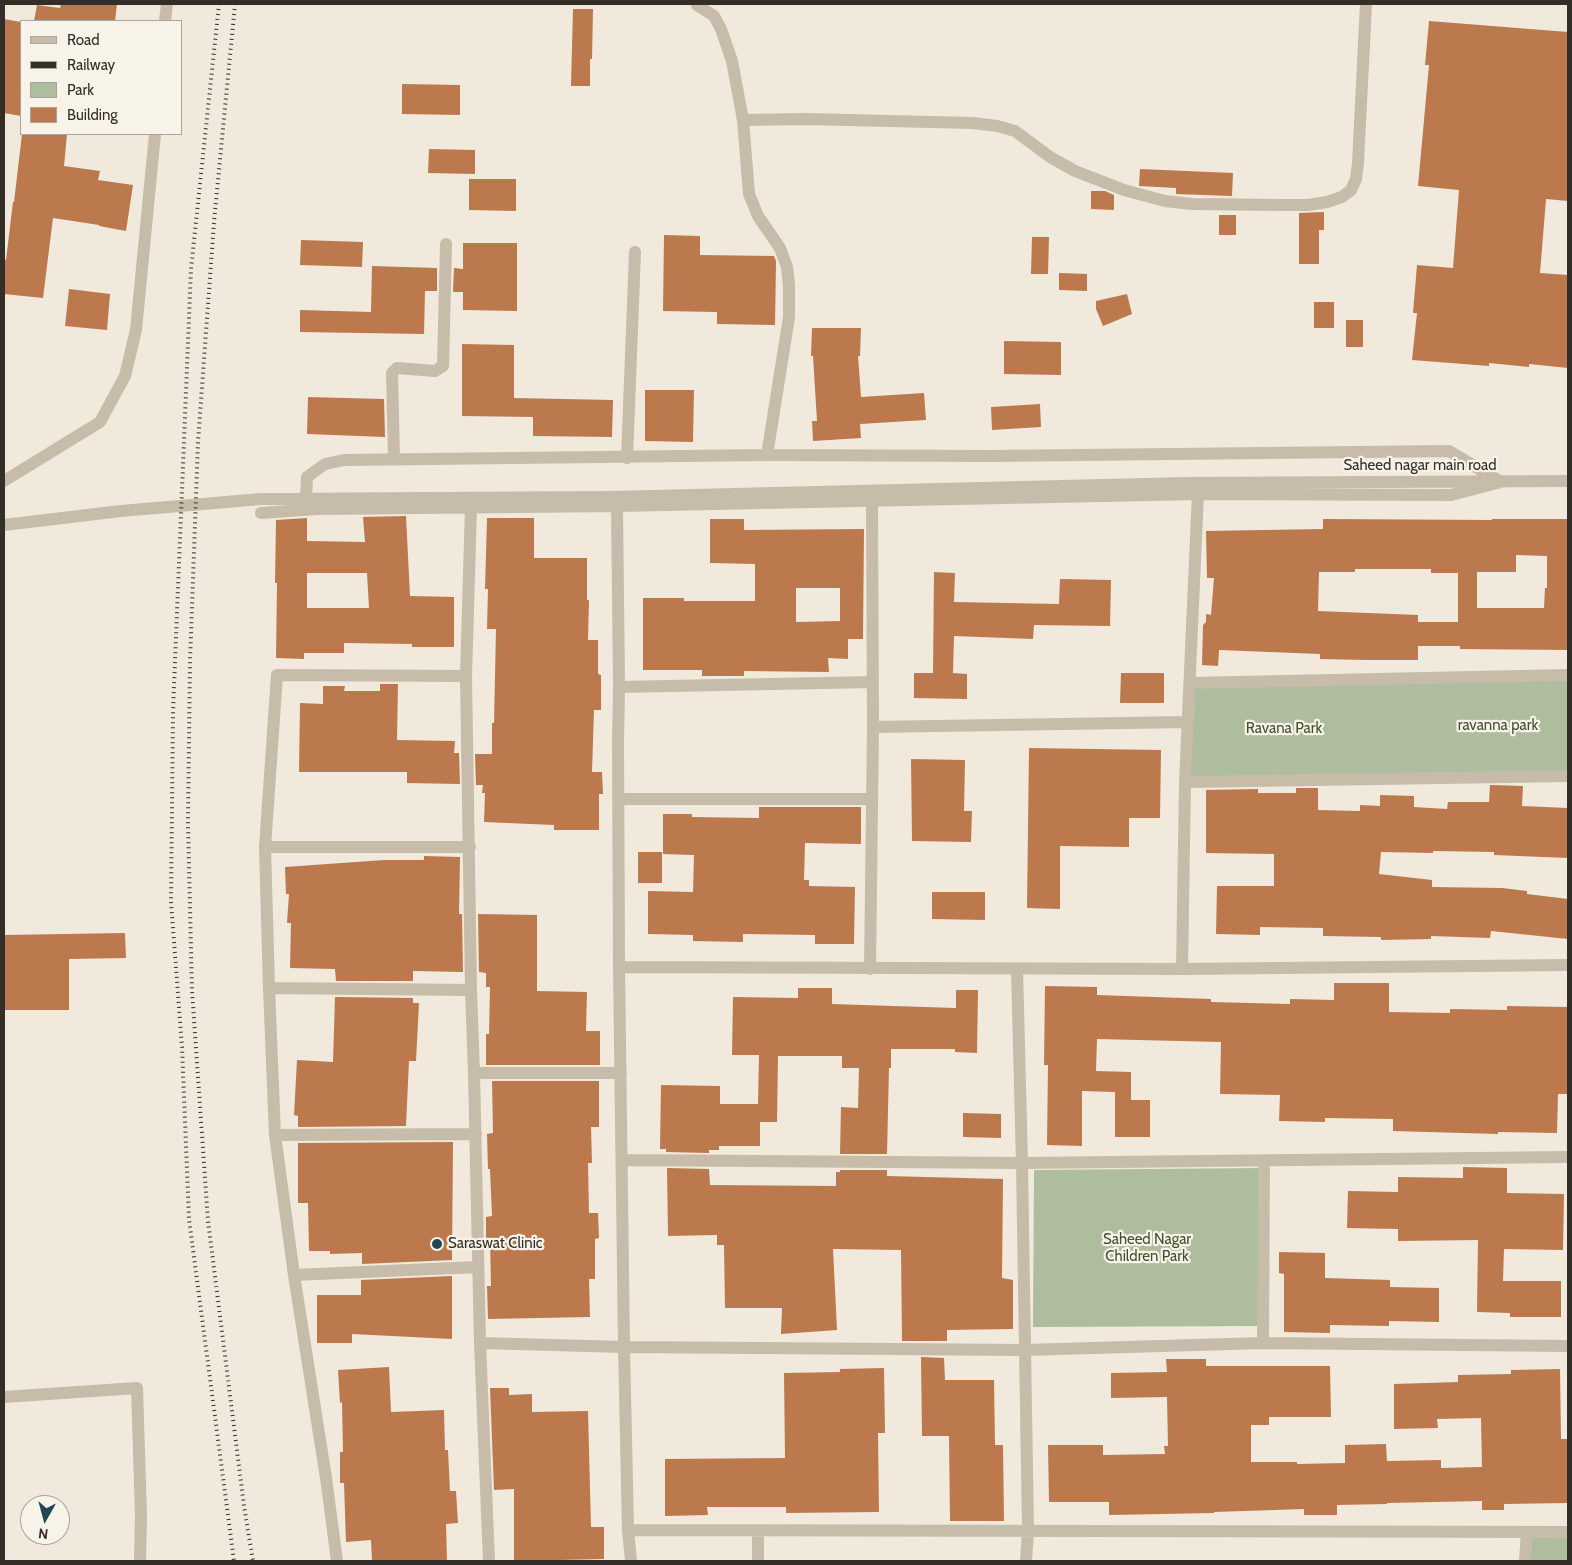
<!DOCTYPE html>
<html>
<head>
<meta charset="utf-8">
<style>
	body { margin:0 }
	#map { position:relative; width:1572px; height:1565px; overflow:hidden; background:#f0e9dc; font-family:Cabin,sans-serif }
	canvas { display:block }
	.frame { position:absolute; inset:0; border:5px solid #342e28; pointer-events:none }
	.legend { position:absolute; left:20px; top:20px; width:162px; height:115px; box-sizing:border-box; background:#f8f3e8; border:1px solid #aaa49b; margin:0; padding:6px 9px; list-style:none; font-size:15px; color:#342e28 }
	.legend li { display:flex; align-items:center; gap:10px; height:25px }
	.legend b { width:25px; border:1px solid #aaa49b }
	.north { position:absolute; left:20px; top:1495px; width:50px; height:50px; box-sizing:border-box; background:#f8f3e8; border:1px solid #aaa49b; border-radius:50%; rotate:187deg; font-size:14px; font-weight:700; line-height:20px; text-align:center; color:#342e28 }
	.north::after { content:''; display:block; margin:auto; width:18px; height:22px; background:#214852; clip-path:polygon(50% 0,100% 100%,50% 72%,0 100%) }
</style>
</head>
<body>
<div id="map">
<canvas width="1572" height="1565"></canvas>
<div class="frame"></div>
<ul class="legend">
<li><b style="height:6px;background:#c7bba9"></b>Road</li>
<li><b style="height:6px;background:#342e28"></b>Railway</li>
<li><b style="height:14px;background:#aebd9d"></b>Park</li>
<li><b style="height:14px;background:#bc794e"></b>Building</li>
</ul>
<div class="north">N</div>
</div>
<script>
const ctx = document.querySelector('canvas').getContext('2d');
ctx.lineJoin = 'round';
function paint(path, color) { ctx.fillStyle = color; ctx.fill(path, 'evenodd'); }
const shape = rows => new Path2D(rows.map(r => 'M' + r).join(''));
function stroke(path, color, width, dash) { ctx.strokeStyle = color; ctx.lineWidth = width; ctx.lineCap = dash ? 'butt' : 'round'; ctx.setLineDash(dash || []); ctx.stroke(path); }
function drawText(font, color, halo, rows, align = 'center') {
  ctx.font = font + ' Cabin,sans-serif'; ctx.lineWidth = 4.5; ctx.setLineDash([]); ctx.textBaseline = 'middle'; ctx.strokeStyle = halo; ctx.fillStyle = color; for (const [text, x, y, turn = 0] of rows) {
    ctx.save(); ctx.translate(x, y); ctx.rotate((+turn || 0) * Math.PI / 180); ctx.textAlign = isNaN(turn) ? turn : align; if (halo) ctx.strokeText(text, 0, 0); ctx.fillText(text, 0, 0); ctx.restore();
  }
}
const green = shape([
	[1568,674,1568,776,1185,782,1190,681],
	[1262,1168,1260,1326,1033,1327,1034,1170],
	[1527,1532,1568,1532,1568,1561,1525,1561]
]);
const building = shape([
	[61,4,117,4,115,21,34,21,37,5,60,8],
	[573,9,593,9,592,59,590,59,590,86,571,86],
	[4,19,21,22,21,116,4,113],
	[1429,21,1568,32,1568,201,1546,199,1540,273,1568,275,1568,368,1529,364,1529,367,1489,363,1489,366,1412,360,1417,313,1413,313,1417,265,1453,268,1459,190,1418,186,1429,65,1425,65],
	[402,84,460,85,460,115,402,114],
	[22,134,67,134,64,166,100,171,98,180,133,185,126,231,99,226,99,225,53,218,43,298,4,294,4,259,6,260,13,202,14,202],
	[429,149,475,150,475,174,428,173],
	[1140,169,1233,173,1232,196,1176,194,1176,188,1139,186],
	[469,179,516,179,516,211,469,210],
	[1091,191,1105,191,1114,195,1114,210,1091,209],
	[1324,212,1324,230,1319,230,1319,264,1299,264,1299,213],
	[1219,215,1236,215,1236,235,1219,235],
	[664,235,700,236,700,255,774,256,776,261,775,325,717,324,717,312,663,311],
	[1032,237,1049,237,1048,274,1031,274],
	[301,240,363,242,362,267,300,265],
	[463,243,517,243,517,311,463,310,463,292,453,292,454,268,463,269],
	[372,266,437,268,437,291,425,291,424,334,300,332,300,310,371,312],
	[1059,273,1087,274,1087,291,1059,290],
	[69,289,110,294,107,330,65,326],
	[1127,294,1132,314,1103,326,1096,309,1096,301],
	[1314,302,1334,302,1334,328,1314,328],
	[1346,320,1363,320,1363,347,1346,347],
	[812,328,861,328,860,356,858,356,861,397,924,393,926,420,860,424,861,438,813,441,812,421,817,421,813,356,811,356],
	[1004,341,1061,342,1061,375,1004,374],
	[462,344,514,345,514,398,613,400,612,437,533,436,533,417,462,416],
	[645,390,694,390,693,442,645,441],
	[308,397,384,399,385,437,307,434],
	[1040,404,1041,427,992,430,991,407],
	[406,516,410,596,454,597,454,647,412,647,412,644,344,643,344,653,304,653,304,659,276,658,277,583,275,583,276,520,307,518,307,541,365,542,363,517],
	[307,573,367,573,369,608,307,608],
	[487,518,534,518,534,558,587,558,587,600,589,600,588,640,598,640,598,674,601,675,601,710,594,710,592,772,602,772,603,794,599,794,599,830,554,830,554,825,484,822,485,793,482,793,483,785,476,785,475,754,492,754,492,723,494,723,496,629,487,629,488,589,485,589],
	[710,519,744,519,744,530,864,529,863,639,848,639,848,659,828,658,829,672,744,671,744,676,702,676,702,670,643,670,643,598,684,598,684,601,755,601,755,564,710,563],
	[796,588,840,588,840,621,796,622],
	[1323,519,1492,520,1492,519,1568,519,1568,650,1460,649,1460,646,1418,646,1418,660,1367,660,1320,659,1320,654,1219,650,1218,666,1202,665,1203,625,1206,622,1206,614,1211,615,1214,578,1207,578,1206,531,1323,529],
	[1516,555,1547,556,1547,588,1545,588,1544,608,1477,608,1477,572,1516,572],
	[1355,569,1431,569,1431,573,1458,573,1458,622,1418,622,1418,615,1318,611,1319,572,1355,572],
	[934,572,955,573,954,602,1059,604,1060,579,1111,580,1110,626,1034,625,1033,639,954,636,953,673,967,674,967,699,914,698,914,673,933,673],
	[1121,673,1164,673,1164,703,1120,703],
	[380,684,398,684,397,740,455,741,454,753,459,753,460,784,407,783,407,772,299,772,300,703,323,704,323,686,345,686,344,691,380,691],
	[1029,748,1161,750,1160,818,1129,818,1129,847,1060,846,1060,909,1027,908],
	[911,759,965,760,964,811,972,811,971,842,912,841],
	[1490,785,1523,786,1522,806,1568,808,1568,858,1494,855,1494,852,1433,851,1433,853,1381,852,1379,874,1432,880,1432,887,1502,888,1527,891,1527,894,1568,899,1568,939,1491,931,1490,938,1431,936,1431,939,1381,940,1381,937,1323,936,1323,928,1260,927,1260,935,1216,934,1217,886,1274,886,1274,854,1206,853,1206,790,1258,789,1258,793,1296,793,1296,788,1318,788,1318,810,1360,811,1360,805,1380,806,1380,795,1414,796,1414,807,1447,809,1448,802,1489,802],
	[759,807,861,807,861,844,805,843,804,880,809,880,809,886,855,887,854,944,815,944,815,935,743,934,743,942,693,941,693,935,648,934,648,891,693,892,694,855,663,854,663,814,692,814,692,817,759,818],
	[638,852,662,852,662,883,638,883],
	[424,856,460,857,459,914,462,914,463,972,413,971,413,981,336,981,335,969,290,968,291,923,287,923,289,894,286,894,285,867,384,860,424,860],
	[932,892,985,892,985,920,932,919],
	[478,914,537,915,537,991,587,992,586,1031,600,1031,600,1065,486,1065,486,1034,489,1034,490,987,486,987,486,973,479,972],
	[125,933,126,958,69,959,69,1010,4,1010,4,935],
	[1334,983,1389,983,1389,1012,1450,1013,1450,1009,1507,1010,1507,1006,1568,1007,1568,1094,1558,1094,1557,1133,1498,1132,1498,1134,1393,1131,1393,1119,1325,1118,1325,1122,1279,1121,1280,1095,1220,1094,1221,1042,1097,1039,1096,1071,1131,1072,1131,1100,1150,1100,1150,1137,1115,1137,1115,1092,1082,1091,1082,1146,1047,1145,1048,1065,1044,1065,1045,986,1097,987,1097,995,1211,999,1211,1002,1290,1004,1290,999,1334,1000],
	[798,988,832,988,832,1004,956,1008,956,990,978,990,977,1053,955,1052,955,1049,891,1049,891,1068,889,1068,887,1154,840,1154,841,1107,858,1108,859,1068,842,1068,842,1056,778,1056,777,1122,760,1122,760,1146,719,1146,719,1150,709,1150,709,1153,666,1152,666,1149,660,1149,661,1085,720,1086,720,1104,758,1104,759,1055,732,1055,733,997,798,998],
	[335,997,413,998,413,1003,419,1003,416,1061,409,1061,406,1126,298,1127,298,1116,294,1115,297,1060,333,1062],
	[492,1081,599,1081,599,1127,591,1127,592,1163,588,1163,589,1213,598,1213,599,1238,595,1239,595,1279,589,1279,590,1317,488,1319,487,1286,491,1286,490,1238,486,1238,486,1217,492,1216,490,1169,488,1169,487,1134,493,1133],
	[963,1113,1001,1114,1001,1138,963,1137],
	[453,1142,452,1260,362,1264,362,1253,330,1254,330,1251,309,1251,308,1203,298,1203,298,1143],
	[1463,1167,1507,1168,1507,1193,1564,1194,1563,1250,1504,1249,1503,1281,1561,1281,1561,1317,1510,1317,1510,1313,1477,1312,1478,1240,1398,1241,1398,1229,1347,1228,1348,1191,1398,1192,1398,1177,1463,1178],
	[667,1168,709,1169,710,1185,836,1186,836,1172,840,1172,840,1170,887,1170,887,1176,1003,1179,1002,1278,1013,1280,1013,1329,947,1330,947,1341,902,1341,901,1250,833,1249,837,1330,781,1334,782,1308,725,1308,724,1245,717,1245,717,1235,668,1236],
	[1279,1252,1325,1253,1325,1278,1390,1280,1390,1287,1439,1288,1439,1322,1389,1321,1389,1326,1330,1325,1330,1333,1284,1332,1284,1274,1279,1273],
	[452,1276,452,1339,352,1334,352,1343,317,1343,317,1295,361,1295,361,1280],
	[921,1357,944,1358,945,1380,994,1380,995,1445,1003,1445,1004,1521,950,1521,949,1436,922,1436],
	[1166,1359,1206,1359,1206,1366,1330,1366,1331,1417,1269,1417,1269,1425,1251,1425,1251,1462,1297,1462,1297,1464,1345,1463,1345,1445,1386,1444,1387,1461,1441,1460,1441,1468,1482,1467,1481,1418,1437,1419,1438,1428,1394,1429,1394,1384,1458,1382,1458,1375,1511,1374,1511,1370,1560,1369,1561,1439,1568,1439,1568,1503,1504,1504,1504,1510,1482,1510,1482,1501,1387,1503,1387,1504,1337,1505,1337,1515,1304,1515,1304,1509,1214,1512,1214,1513,1109,1515,1109,1502,1049,1502,1048,1445,1103,1445,1103,1455,1165,1454,1164,1446,1168,1446,1167,1397,1111,1398,1111,1373,1167,1372],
	[389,1367,391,1412,444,1410,445,1450,448,1450,450,1491,456,1491,458,1523,446,1524,447,1561,372,1561,371,1540,346,1542,344,1483,340,1483,340,1452,343,1452,342,1402,340,1403,338,1370],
	[884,1368,885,1433,878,1433,879,1512,786,1513,786,1507,707,1507,708,1515,665,1516,665,1459,785,1458,784,1373,840,1372,840,1369],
	[490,1388,509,1388,509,1395,532,1394,532,1412,588,1411,591,1527,604,1527,604,1559,514,1561,514,1489,494,1490]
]);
const minor = shape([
	[697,5,714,16,721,29,732,61,743,120],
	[165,21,167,4],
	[767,455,789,317,789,285,787,267,780,248,758,216,749,194,743,120,806,119,973,123,997,126,1015,131,1050,157,1075,171,1124,190,1165,201,1192,204,1276,205,1308,205,1327,202,1342,197,1351,190,1356,179,1358,163,1366,4],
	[627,458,635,252],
	[394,459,392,373,397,368,435,371,443,366,446,244],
	[4,481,100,422,125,376,136,330,155,134],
	[617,506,619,687,618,742,619,967,624,1347,628,1530,631,1561],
	[471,507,466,676,471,990,474,1073,480,1343,489,1561],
	[261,513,317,509,617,506,1198,494,1451,495,1501,482,1449,451,989,456,767,455,344,460,325,464,307,477,306,501,317,509],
	[4,525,121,511,261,499,611,497,1186,483,1568,481],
	[1191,683,1568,675],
	[619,687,873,682],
	[873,727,1188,722],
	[1185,782,1568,776],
	[618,799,872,799],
	[265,847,470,847],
	[619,967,1182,969,1568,965],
	[870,969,873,727,872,502],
	[1017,969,1022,1163,1028,1531,1026,1561],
	[1182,969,1185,782,1198,494],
	[269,988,471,990],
	[474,1073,621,1073],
	[275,1135,476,1134],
	[622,1160,1022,1163,1568,1157],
	[294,1275,478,1267],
	[480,1343,624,1347,1025,1350,1263,1343,1568,1346],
	[1263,1343,1264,1160],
	[4,1397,137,1388,141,1516,140,1561],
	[628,1530,1568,1532],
	[337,1561,326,1478,294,1275,275,1135,269,988,265,847,277,675,466,676],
	[758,1561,758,1531],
	[1525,1561,1527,1532]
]);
const rail = shape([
	[219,4,191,269,173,711,171,902,182,1047,189,1219,234,1561],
	[235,4,214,222,198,442,190,662,188,823,192,991,208,1221,244,1506,253,1561]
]);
const markers = [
	[437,1244,6,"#214852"]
];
const streetNames = [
	["Saheed nagar main road",1420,466]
];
const parkNames = [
	["ravanna park",1498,726],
	["Ravana Park",1284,729],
	["Saheed Nagar",1147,1240],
	["Children Park",1147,1257]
];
const poiNames = [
	["Saraswat Clinic",448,1244]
];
paint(green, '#aebd9d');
paint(building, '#bc794e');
stroke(minor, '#c7bba9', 12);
stroke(rail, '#342e28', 4, [1, 4]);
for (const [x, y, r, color] of markers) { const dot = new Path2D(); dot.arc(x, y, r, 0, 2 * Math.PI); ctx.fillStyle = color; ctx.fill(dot); stroke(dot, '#f8f3e8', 2); }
drawText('15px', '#342e28', '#f8f3e8', streetNames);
drawText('15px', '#3f512e', '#f8f3e8', parkNames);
drawText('15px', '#342e28', '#f8f3e8', poiNames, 'left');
</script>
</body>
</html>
